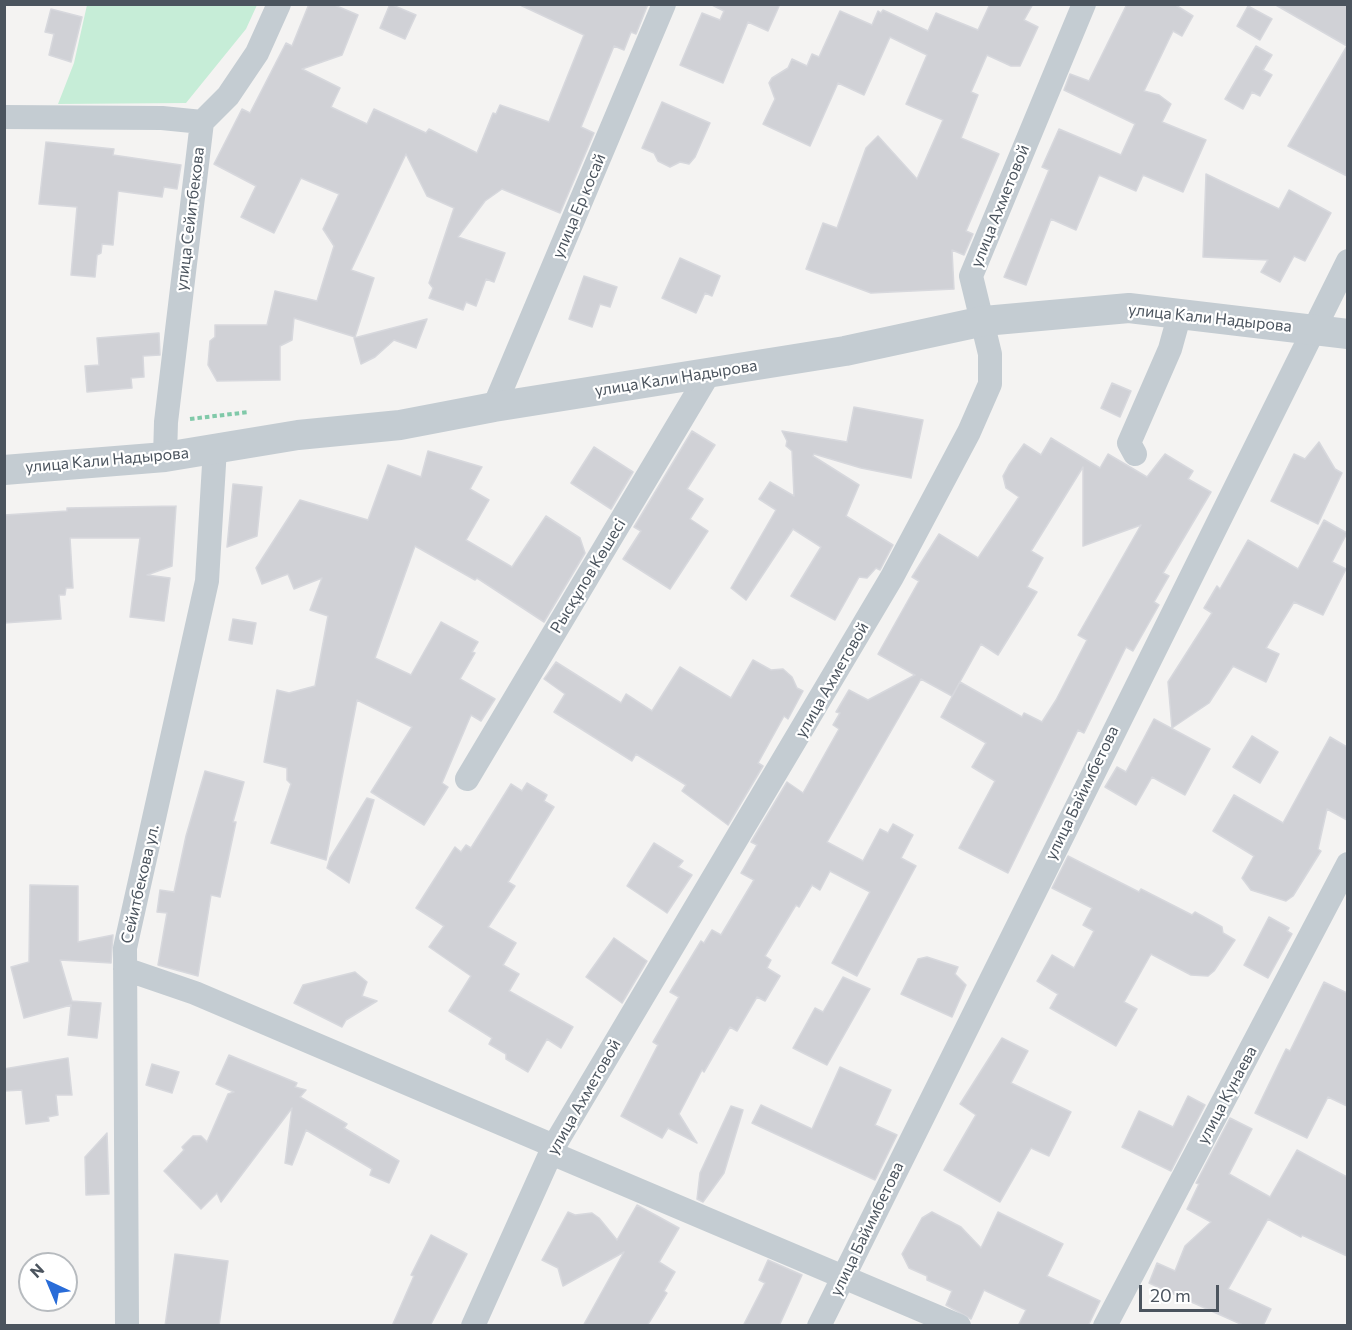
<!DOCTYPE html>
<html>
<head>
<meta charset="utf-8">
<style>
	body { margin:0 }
	#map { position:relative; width:1352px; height:1330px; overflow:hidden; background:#f4f3f2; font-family:Commissioner,sans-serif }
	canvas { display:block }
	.frame { position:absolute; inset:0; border:6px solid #4b545e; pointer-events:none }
	.north { position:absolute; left:18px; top:1252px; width:60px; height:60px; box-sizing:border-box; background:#fff; border:2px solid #b7bbbf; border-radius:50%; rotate:316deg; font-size:16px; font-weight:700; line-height:24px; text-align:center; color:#4b545e }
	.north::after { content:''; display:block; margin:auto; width:21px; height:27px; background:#296cd8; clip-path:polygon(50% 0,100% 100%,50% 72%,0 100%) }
	.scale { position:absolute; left:1139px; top:1285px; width:80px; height:27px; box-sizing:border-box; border:3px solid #4b545e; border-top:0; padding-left:8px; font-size:18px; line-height:21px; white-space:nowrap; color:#4b545e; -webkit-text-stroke:4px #fff; paint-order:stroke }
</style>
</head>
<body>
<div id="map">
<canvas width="1352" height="1330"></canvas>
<div class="frame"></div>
<div class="north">N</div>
<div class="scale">20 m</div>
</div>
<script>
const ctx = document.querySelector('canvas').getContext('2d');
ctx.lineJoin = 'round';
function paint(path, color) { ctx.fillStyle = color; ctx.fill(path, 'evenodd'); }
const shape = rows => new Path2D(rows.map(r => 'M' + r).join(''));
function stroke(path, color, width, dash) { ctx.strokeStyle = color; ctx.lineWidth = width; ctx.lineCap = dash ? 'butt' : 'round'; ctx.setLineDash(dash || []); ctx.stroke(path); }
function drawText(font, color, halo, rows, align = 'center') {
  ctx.font = font + ' Commissioner,sans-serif'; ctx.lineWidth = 4.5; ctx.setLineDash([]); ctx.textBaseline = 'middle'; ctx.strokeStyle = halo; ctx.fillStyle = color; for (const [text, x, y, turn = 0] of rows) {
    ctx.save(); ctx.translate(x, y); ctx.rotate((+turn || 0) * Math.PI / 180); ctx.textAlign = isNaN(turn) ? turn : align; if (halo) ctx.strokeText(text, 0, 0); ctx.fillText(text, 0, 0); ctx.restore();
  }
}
const green = shape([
	[87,5,87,4,257,5,246,29,186,103,58,104,74,63]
]);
const building = shape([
	[309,4,332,4,358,15,342,55,302,69,340,88,331,107,367,124,374,109,426,133,429,129,477,153,493,113,496,114,500,105,549,122,584,35,518,4,648,4,636,34,631,32,624,50,614,46,581,127,594,133,560,213,502,189,485,201,458,237,505,253,494,282,486,279,476,306,466,302,463,310,429,298,433,288,429,283,454,208,427,196,406,154,351,270,374,278,355,337,294,318,292,340,280,346,280,380,217,381,208,365,210,341,215,337,215,325,267,325,275,291,317,301,334,246,323,229,339,194,301,178,274,233,241,217,256,186,214,164,242,109,250,113,286,43,292,46,309,4],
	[390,4,416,15,405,39,380,28,390,4],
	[710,4,780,4,768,31,748,22,723,83,680,65,702,13,720,20,724,11,710,4],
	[990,4,1033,4,1024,20,1038,27,1020,66,1011,66,987,55,971,92,978,95,961,138,999,154,966,231,973,234,964,255,952,250,954,289,871,293,806,269,823,223,837,228,866,148,878,136,917,179,943,120,906,104,927,55,890,37,864,95,838,83,810,146,763,124,775,99,769,83,772,78,788,68,792,59,807,66,812,54,819,57,840,11,872,25,878,11,881,13,883,10,928,31,936,13,978,30,990,4],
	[1127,4,1174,4,1193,16,1182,36,1173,31,1144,91,1159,95,1171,104,1162,122,1206,140,1183,192,1143,175,1136,191,1099,175,1076,230,1051,219,1026,285,1004,277,1049,170,1042,167,1059,129,1121,155,1135,124,1064,90,1070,74,1089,81,1127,4],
	[1274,4,1347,4,1347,176,1288,146,1347,46,1274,4],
	[1248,6,1272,19,1260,40,1237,26,1248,6],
	[51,9,82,17,71,62,49,55,54,34,45,32,51,9],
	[1256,46,1272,55,1263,70,1272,75,1260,96,1252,92,1243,109,1225,99,1256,46],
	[662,102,710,123,695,157,689,164,680,162,670,167,658,161,654,153,642,148,662,102],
	[46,142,114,149,113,155,181,165,177,189,164,187,162,197,118,191,113,245,102,244,101,253,97,255,95,277,71,275,77,207,39,204,46,142],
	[1206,174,1279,209,1289,190,1331,213,1305,261,1294,256,1280,282,1261,272,1268,260,1203,257,1206,174],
	[680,258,720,276,712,296,705,293,696,313,662,298,680,258],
	[584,276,617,287,610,307,600,304,592,327,569,319,584,276],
	[427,319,416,348,394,340,375,357,361,364,354,338,427,319],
	[159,333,160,355,143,356,144,377,131,378,132,388,87,392,85,366,99,365,97,338,159,333],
	[1112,383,1131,391,1120,417,1101,408,1112,383],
	[854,407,923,420,911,478,861,468,814,454,813,456,859,485,846,516,893,545,880,570,876,568,867,578,859,577,835,620,791,596,821,547,793,529,746,600,731,588,776,510,759,499,770,482,794,496,792,451,786,446,787,441,782,431,847,442,854,407],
	[692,431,715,445,687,489,703,499,690,519,708,531,670,589,623,559,641,531,634,527,692,431],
	[1051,438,1100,468,1108,454,1147,477,1165,454,1193,471,1188,479,1211,492,1163,573,1169,576,1154,602,1159,605,1133,651,1126,647,1084,733,1078,730,1008,873,959,848,995,781,972,767,986,743,941,717,960,682,1022,717,1024,713,1042,722,1056,700,1087,640,1078,635,1141,525,1083,546,1083,467,1031,551,1043,558,1027,587,1037,592,998,655,981,644,952,696,921,679,827,842,863,861,880,829,888,833,893,824,913,835,901,858,916,866,857,976,832,963,870,892,830,871,820,890,812,885,799,907,796,905,765,956,771,960,767,968,780,976,765,1001,757,997,737,1031,730,1027,704,1072,702,1070,679,1114,697,1143,668,1128,662,1138,621,1116,658,1045,653,1042,679,997,670,992,701,941,704,943,712,930,721,935,754,880,741,873,757,845,751,842,787,782,803,793,839,729,833,725,840,713,836,712,849,690,868,700,915,675,878,654,919,581,912,577,939,534,978,558,1019,497,1006,488,1003,476,1009,465,1024,444,1041,455,1051,438],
	[1319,442,1335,469,1342,473,1318,524,1271,501,1294,454,1305,459,1319,442],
	[594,447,633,472,611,509,571,483,594,447],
	[428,451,482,467,470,489,489,500,466,540,512,567,546,516,580,538,585,553,544,622,477,578,475,580,415,546,375,658,411,675,441,622,478,642,472,652,475,653,460,679,495,699,481,721,471,715,442,783,448,787,424,825,371,792,412,727,357,700,326,860,271,843,291,784,287,780,287,768,264,762,277,690,289,693,315,686,328,616,310,610,322,578,294,589,288,574,262,584,256,568,300,500,368,520,388,465,421,477,428,451],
	[233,484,262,487,257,536,227,547,233,484],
	[176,506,172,566,147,575,170,578,164,621,130,617,140,538,70,538,73,588,66,588,65,595,59,595,61,619,4,623,4,515,67,511,67,508,176,506],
	[1324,520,1347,533,1332,562,1346,569,1323,615,1294,602,1266,648,1279,654,1266,682,1233,666,1209,703,1172,728,1168,682,1212,613,1204,608,1217,586,1220,589,1248,540,1298,569,1324,520],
	[233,619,256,623,252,644,229,640,233,619],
	[753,660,771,670,783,669,792,677,797,688,803,691,788,719,784,716,758,763,763,766,728,825,682,791,686,785,636,754,632,761,554,712,565,694,544,679,556,662,621,703,626,694,652,711,680,667,731,698,753,660],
	[1154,719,1210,749,1185,795,1152,777,1136,805,1105,787,1117,767,1126,772,1154,719],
	[1252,736,1278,752,1260,783,1233,767,1252,736],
	[1330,737,1347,747,1347,820,1327,809,1318,849,1321,851,1293,896,1286,901,1251,890,1242,878,1254,856,1213,831,1234,795,1283,823,1330,737],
	[205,771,244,782,233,822,236,822,220,897,211,895,198,976,158,965,167,913,157,912,160,890,174,892,186,836,205,771],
	[527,783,547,795,544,801,554,807,508,882,515,886,488,927,516,943,503,965,519,974,509,991,573,1027,561,1048,547,1039,528,1072,506,1059,506,1054,489,1044,492,1038,449,1011,471,976,429,947,444,926,416,908,455,847,461,852,466,845,471,848,511,784,522,791,527,783],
	[367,798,374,800,349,883,327,868,330,858,367,798],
	[654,843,683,861,678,867,692,875,667,913,627,886,654,843],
	[1068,856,1139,892,1141,889,1192,915,1195,912,1222,927,1223,933,1235,940,1214,971,1208,976,1191,975,1151,954,1124,1002,1137,1009,1116,1046,1050,1008,1058,994,1037,981,1052,955,1074,968,1094,931,1083,925,1092,908,1052,888,1068,856],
	[30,885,78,886,78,942,113,935,111,963,60,960,72,1001,101,1003,97,1038,68,1035,71,1005,24,1018,11,967,29,962,30,885],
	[1269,917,1289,928,1287,931,1292,934,1268,978,1244,965,1269,917],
	[614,938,647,961,622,1003,586,977,614,938],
	[927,957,958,967,955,974,966,985,952,1017,901,994,918,959,927,957],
	[355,972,367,982,362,996,377,1001,346,1020,342,1027,294,1003,303,985,355,972],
	[843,977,870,989,827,1065,793,1048,815,1008,823,1012,843,977],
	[1324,982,1347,993,1347,1106,1328,1097,1307,1138,1255,1113,1286,1049,1290,1051,1324,982],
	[1002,1038,1028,1051,1011,1083,1071,1112,1049,1156,1031,1148,1000,1202,944,1170,976,1115,960,1104,1002,1038],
	[229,1055,297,1083,295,1087,306,1090,300,1097,347,1124,344,1128,399,1161,389,1183,370,1175,372,1169,306,1130,292,1165,285,1163,292,1108,221,1202,217,1193,201,1209,164,1171,184,1150,182,1147,193,1136,201,1136,207,1142,228,1094,234,1092,216,1084,229,1055],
	[68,1058,72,1095,56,1095,58,1115,48,1117,49,1121,26,1124,22,1090,4,1091,4,1069,68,1058],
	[152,1064,179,1072,172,1093,146,1085,152,1064],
	[840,1067,891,1090,875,1125,897,1135,875,1180,752,1123,761,1105,812,1129,840,1067],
	[1188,1096,1205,1105,1171,1171,1122,1147,1139,1111,1173,1127,1188,1096],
	[731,1106,743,1110,724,1173,703,1202,697,1199,700,1173,731,1106],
	[1230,1118,1252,1129,1229,1174,1270,1197,1297,1150,1347,1177,1347,1256,1302,1235,1301,1237,1268,1219,1228,1289,1271,1309,1263,1326,1245,1326,1149,1283,1157,1263,1175,1271,1185,1246,1211,1222,1187,1209,1199,1184,1196,1183,1230,1118],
	[107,1133,109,1194,86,1195,85,1157,107,1133],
	[637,1205,679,1228,659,1262,675,1272,664,1291,667,1293,647,1326,583,1326,624,1252,563,1286,558,1268,542,1260,568,1212,575,1215,592,1213,599,1218,617,1240,637,1205],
	[932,1212,961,1227,981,1248,998,1212,1063,1244,1047,1276,1100,1301,1088,1326,1018,1326,1026,1310,984,1290,971,1319,946,1305,952,1291,927,1280,927,1276,909,1268,902,1254,922,1218,932,1212],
	[431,1235,467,1254,430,1326,392,1326,414,1276,411,1275,431,1235],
	[175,1254,228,1261,219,1326,165,1326,175,1254],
	[768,1260,802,1275,779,1326,743,1326,765,1283,759,1280,768,1260]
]);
const path = shape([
	[190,419,249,412]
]);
const minor = shape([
	[4,117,162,118,202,122],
	[494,407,664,4],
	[1135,454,1129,443,1170,349,1180,313],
	[165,457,166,422,202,122,228,96,257,53,279,4],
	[467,779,709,373],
	[125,969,195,993,554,1146],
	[551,1153,959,1326],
	[127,1326,125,948,207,581,215,448],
	[473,1326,554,1146,892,577,969,432,990,384,990,354,971,276,1084,4],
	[819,1326,1348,261],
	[1105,1326,1348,864]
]);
const tertiary = shape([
	[4,470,165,457,298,435,400,425,494,407,845,351,984,321,1129,308,1348,334]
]);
const streetNames = [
	["улица Ер косай",579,206,-67],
	["улица Ахметовой",1000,206,-68],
	["улица Сейитбекова",190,219,-83],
	["улица Кали Надырова",1210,318,6],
	["улица Кали Надырова",676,378,-9],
	["улица Кали Надырова",107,460,-5],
	["Рысқұлов Көшесі",588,576,-59],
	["улица Ахметовой",832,680,-60],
	["улица Байимбетова",1082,793,-64],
	["Сейитбекова ул.",140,884,-77],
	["улица Кунаева",1227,1095,-62],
	["улица Ахметовой",584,1097,-60],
	["улица Байимбетова",867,1229,-64]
];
paint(green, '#c6edd7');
paint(building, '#d0d1d6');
stroke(building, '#d7d8dd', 1.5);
stroke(path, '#80c9a9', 4, [4.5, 3]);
stroke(minor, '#c4ccd2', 24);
stroke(tertiary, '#c4ccd2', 30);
drawText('16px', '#4b545e', '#fff', streetNames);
</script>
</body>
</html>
